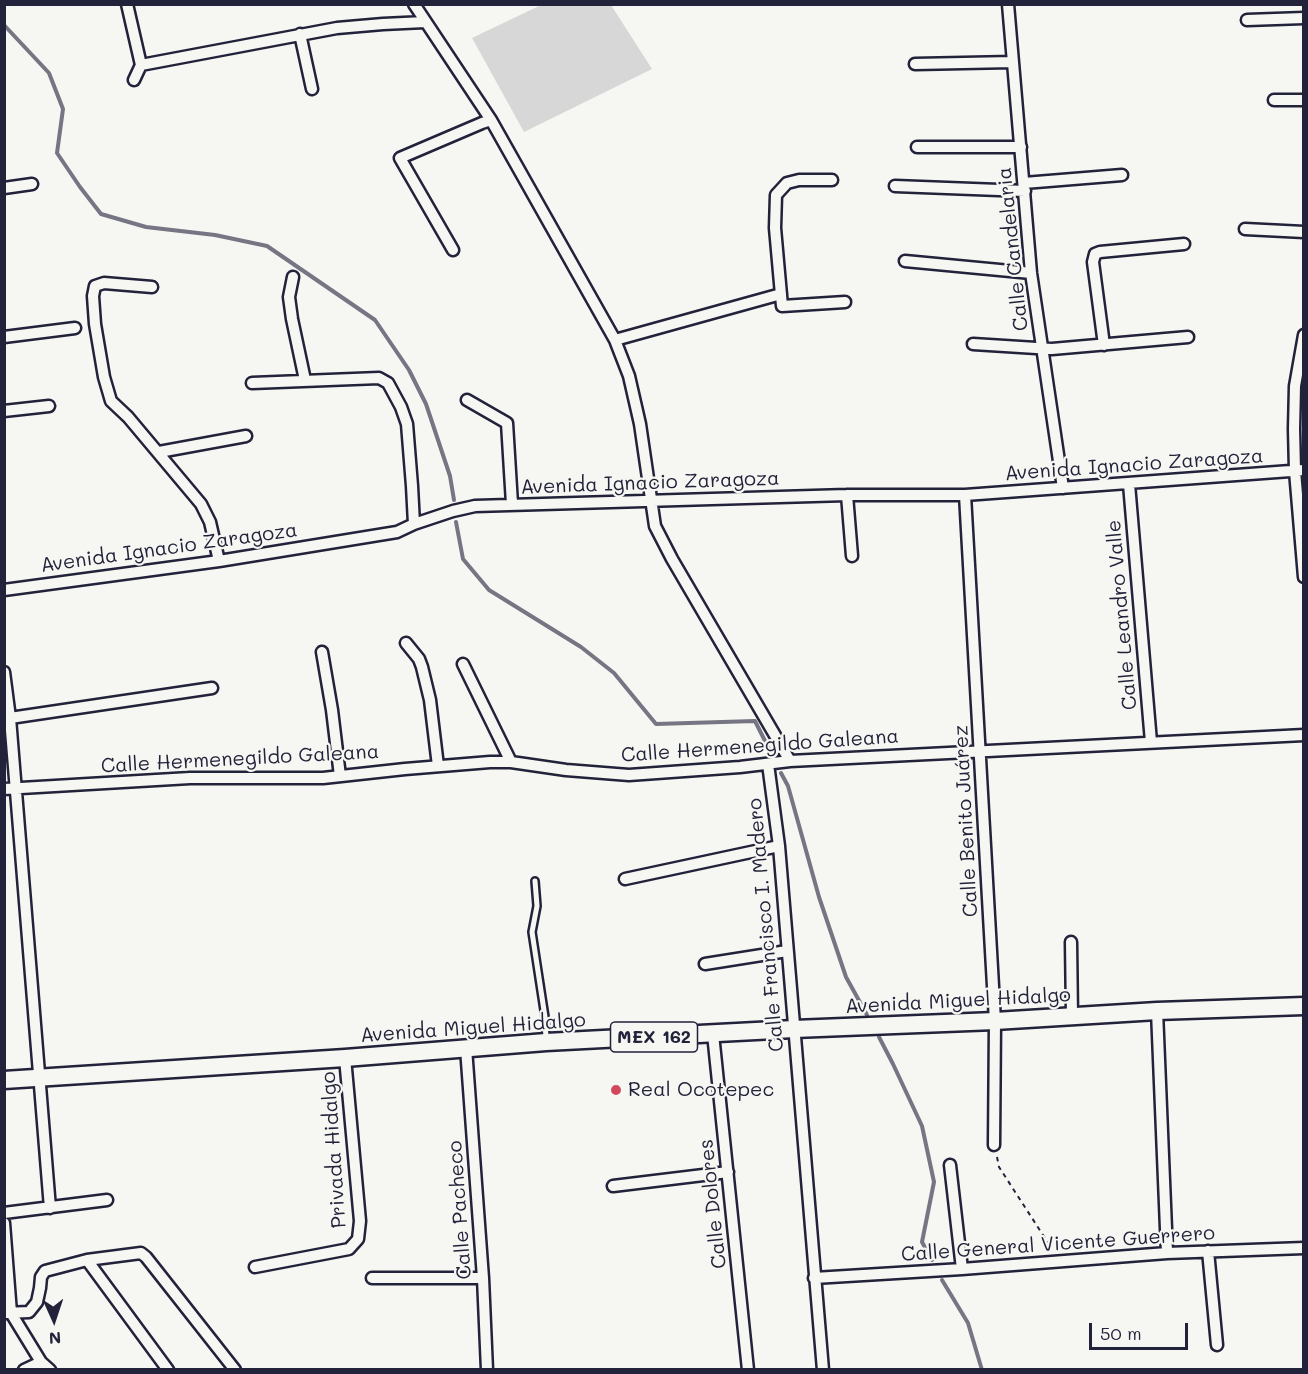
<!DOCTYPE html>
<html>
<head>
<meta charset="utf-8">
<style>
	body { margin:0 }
	#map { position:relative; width:1308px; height:1374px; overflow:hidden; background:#f6f6f2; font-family:Mali,sans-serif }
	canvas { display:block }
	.frame { position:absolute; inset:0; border:6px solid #22223b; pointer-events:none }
	.north { position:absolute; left:24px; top:1290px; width:60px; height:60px; -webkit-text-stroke:4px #f6f6f2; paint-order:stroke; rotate:177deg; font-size:16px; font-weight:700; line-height:24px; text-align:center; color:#22223b }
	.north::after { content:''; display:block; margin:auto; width:21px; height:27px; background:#22223b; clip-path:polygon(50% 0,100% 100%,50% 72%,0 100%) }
	.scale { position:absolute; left:1089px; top:1323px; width:99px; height:27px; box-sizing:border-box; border:3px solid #22223b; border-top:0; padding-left:8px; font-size:18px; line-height:21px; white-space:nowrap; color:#22223b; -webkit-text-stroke:4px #f6f6f2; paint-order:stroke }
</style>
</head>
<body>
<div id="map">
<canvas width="1308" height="1374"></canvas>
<div class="frame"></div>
<div class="north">N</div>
<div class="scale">50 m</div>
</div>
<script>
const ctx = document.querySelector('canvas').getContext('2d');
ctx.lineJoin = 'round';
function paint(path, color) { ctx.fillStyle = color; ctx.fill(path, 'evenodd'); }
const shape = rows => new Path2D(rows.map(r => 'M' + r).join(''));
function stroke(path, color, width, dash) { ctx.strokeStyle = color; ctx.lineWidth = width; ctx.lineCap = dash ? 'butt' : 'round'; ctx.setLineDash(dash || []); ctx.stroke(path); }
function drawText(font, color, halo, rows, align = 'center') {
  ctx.font = font + ' Mali,sans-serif'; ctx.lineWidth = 4.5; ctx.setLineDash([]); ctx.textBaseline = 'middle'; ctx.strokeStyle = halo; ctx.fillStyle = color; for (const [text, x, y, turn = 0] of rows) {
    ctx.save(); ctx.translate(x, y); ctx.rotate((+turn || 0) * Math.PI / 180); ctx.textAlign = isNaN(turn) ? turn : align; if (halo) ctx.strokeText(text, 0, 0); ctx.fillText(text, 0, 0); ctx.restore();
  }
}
const green = shape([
	[541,5,611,5,652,69,524,132,472,38]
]);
const stream = shape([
	[4,25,49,73,63,109,57,153,80,187,101,214,146,227,215,235,267,246,375,320,409,370,426,404,450,476,454,500],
	[456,522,463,559,489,590,581,647,614,673,656,724,755,721,771,753],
	[781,773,788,786,819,897,846,977,867,1015],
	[879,1037,893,1064,922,1126,934,1182,922,1242,932,1260],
	[942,1280,968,1323,982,1370]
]);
const path = shape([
	[997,1157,999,1167,1052,1249]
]);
const lane = shape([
	[535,881,537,906,532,932,545,1017,546,1039]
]);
const street = shape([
	[127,4,141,65],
	[414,4,491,120,615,340,629,376,640,424,655,526,672,559,790,761],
	[1008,4,1031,273,1063,488],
	[1247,20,1304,18],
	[300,34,312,89],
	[915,64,1012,62],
	[134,80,141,65,337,28,383,24,425,22],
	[1274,100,1304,100],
	[917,147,1021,147],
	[832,180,799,180,787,183,776,195,775,228,782,306,845,302],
	[1024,183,1122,175],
	[895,186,1025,191],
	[4,188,32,184],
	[1245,229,1304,232],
	[453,250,400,158,482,123,491,120],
	[905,261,1031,273],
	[293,277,289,297,292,319,305,380],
	[152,287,104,283,95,286,93,296,95,324,104,377,111,401,128,417,201,504,210,522,219,561],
	[1304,335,1295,386,1294,429,1295,471,1304,577],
	[4,337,75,328],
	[615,340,781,294],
	[973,344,1052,349,1188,337],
	[1104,345,1093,262,1095,254,1100,252,1184,244],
	[252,383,379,378,388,383,401,407,407,424,412,486,414,524],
	[467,400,507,423,512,504],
	[4,411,49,406],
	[159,452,246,436],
	[1129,484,1151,742],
	[847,495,852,556],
	[965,495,995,1021,994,1145],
	[4,590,219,561,397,532,414,524,453,511,475,506,847,495,965,495,1304,470],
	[406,643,419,659,422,667,430,700,438,766],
	[322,652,332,710,340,776],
	[463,664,511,762],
	[4,672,10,718,50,1208],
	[10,718,212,688],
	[768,764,779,846,823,1370],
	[4,789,190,778,323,778,405,769,490,762,511,762,566,770,629,775,740,767,790,761,1304,735],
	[625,879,779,846],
	[1071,942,1072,1016],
	[705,964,787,951],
	[1157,1011,1167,1253],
	[713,1034,748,1370],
	[466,1048,483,1278,487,1370],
	[950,1165,962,1269],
	[613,1186,728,1172],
	[4,1213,107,1200],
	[4,1223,11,1313,41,1362,50,1370],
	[1208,1251,1217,1345],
	[87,1260,168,1370],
	[255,1267,349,1249,358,1239,360,1221,345,1058],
	[372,1278,483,1278],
	[814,1278,962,1269,1167,1253,1304,1248],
	[4,1313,29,1312,37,1302,40,1288,41,1277,45,1271,87,1260,141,1253,146,1257,235,1370],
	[24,1370,41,1362]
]);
const primary = shape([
	[4,1080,345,1058,546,1042,794,1029,995,1021,1157,1011,1304,1006]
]);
const markers = [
	[616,1090,6,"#d1495b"]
];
const shields = [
	[654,1037,87]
];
const shieldNames = [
	["MEX 162",654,1037]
];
const streetNames = [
	["Calle Candelaria",1013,249,-96],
	["Avenida Ignacio Zaragoza",1134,465,-4],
	["Avenida Ignacio Zaragoza",650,483,-2],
	["Avenida Ignacio Zaragoza",169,548,-8],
	["Calle Leandro Valle",1122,615,-95],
	["Calle Hermenegildo Galeana",760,746,-4],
	["Calle Hermenegildo Galeana",240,759,-3],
	["Calle Benito Juárez",966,821,-93],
	["Calle Francisco I. Madero",766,925,-95],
	["Avenida Miguel Hidalgo",958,1001,-3],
	["Avenida Miguel Hidalgo",473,1028,-4],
	["Privada Hidalgo",334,1150,-94],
	["Calle Dolores",713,1204,-96],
	["Calle Pacheco",460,1210,-94],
	["Calle General Vicente Guerrero",1058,1244,-4]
];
const poiNames = [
	["Real Ocotepec",628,1090]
];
paint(green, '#d7d7d7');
stroke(stream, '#757583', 4);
stroke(lane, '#22223b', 10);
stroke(street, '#22223b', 15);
stroke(primary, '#22223b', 21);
stroke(path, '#22223b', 2, [4.5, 4.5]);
stroke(lane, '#f6f6f2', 5);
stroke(street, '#f6f6f2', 10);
stroke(primary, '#f6f6f2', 16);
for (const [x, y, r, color] of markers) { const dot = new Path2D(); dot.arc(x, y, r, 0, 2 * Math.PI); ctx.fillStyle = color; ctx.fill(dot); stroke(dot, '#f6f6f2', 2); }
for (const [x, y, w] of shields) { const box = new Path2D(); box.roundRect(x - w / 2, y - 15, w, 30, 4.5); ctx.fillStyle = '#f6f6f2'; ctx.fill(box); stroke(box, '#22223b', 1.5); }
drawText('bold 18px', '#22223b', null, shieldNames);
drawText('20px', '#22223b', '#f6f6f2', streetNames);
drawText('20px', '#22223b', '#f6f6f2', poiNames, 'left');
</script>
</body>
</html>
